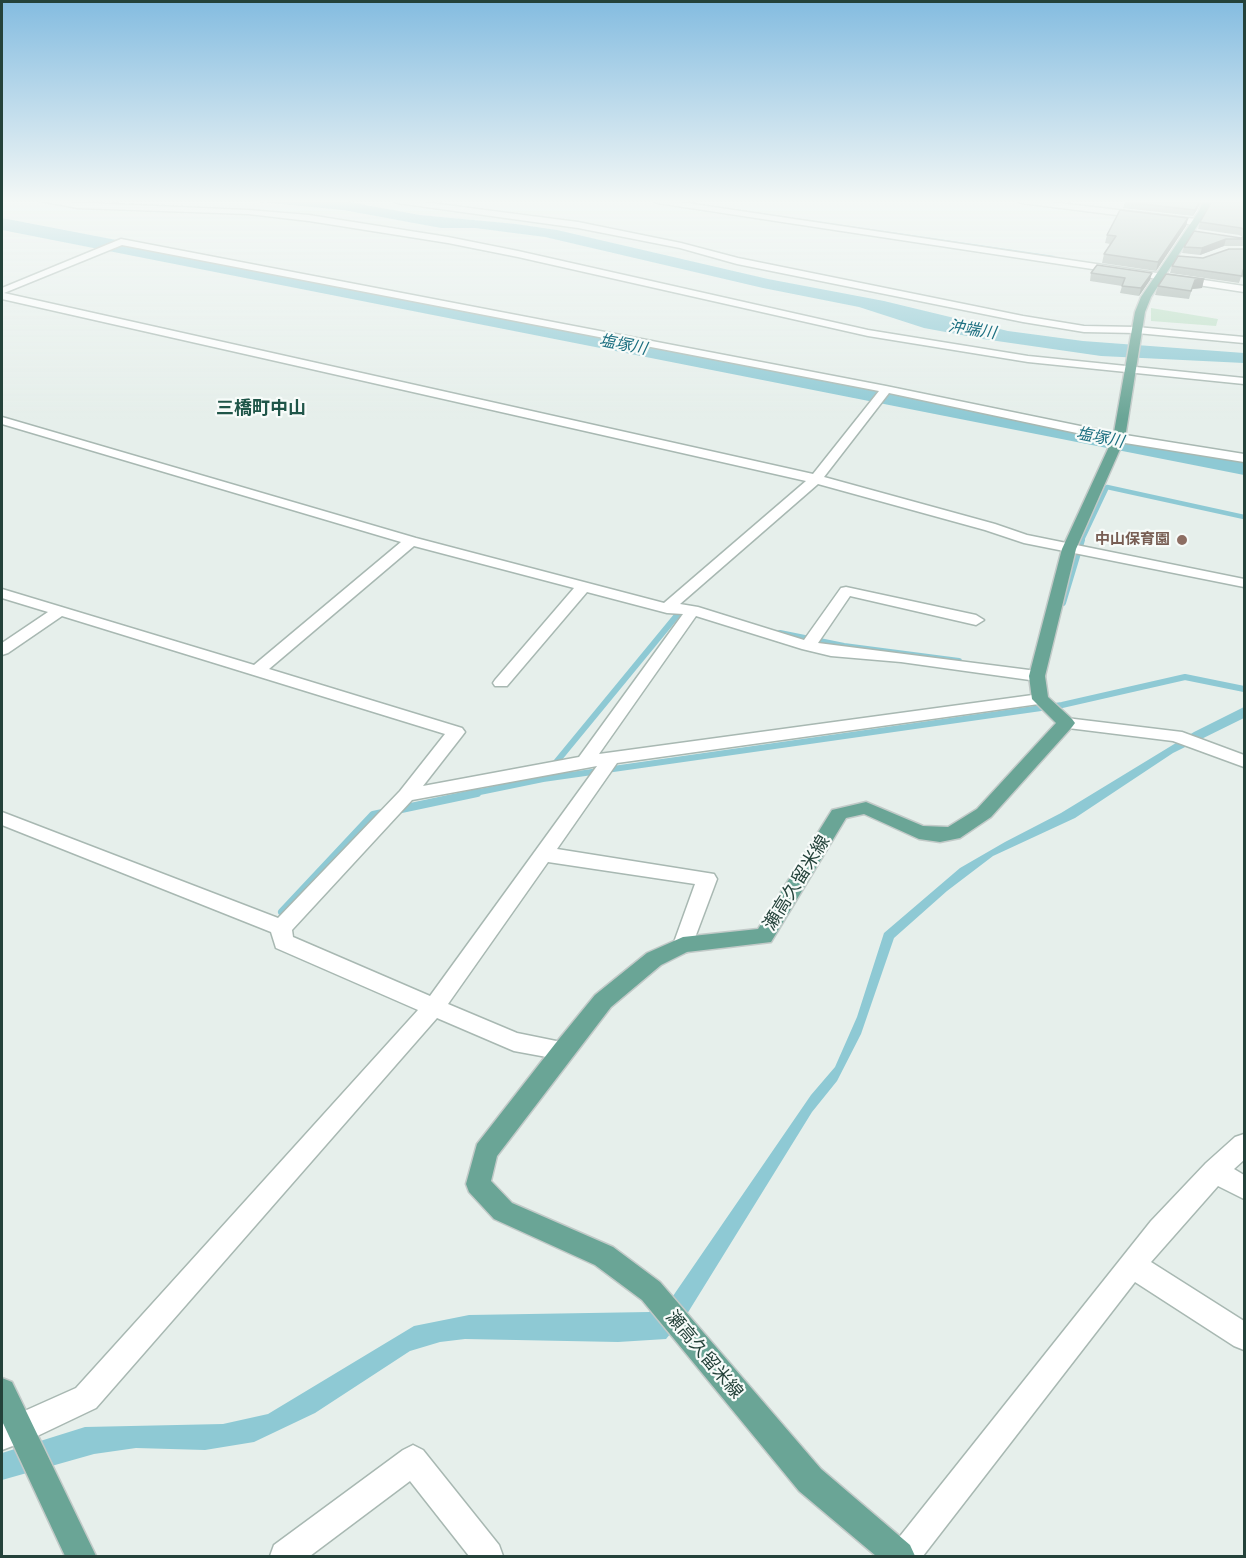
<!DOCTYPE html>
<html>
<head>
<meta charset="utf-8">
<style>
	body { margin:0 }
	#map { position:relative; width:1246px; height:1558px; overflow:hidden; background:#e6efeb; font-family:Karla,sans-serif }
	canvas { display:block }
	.frame { position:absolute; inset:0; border:3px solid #24423a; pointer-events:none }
</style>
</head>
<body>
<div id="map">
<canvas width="1246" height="1558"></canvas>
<div class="frame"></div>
</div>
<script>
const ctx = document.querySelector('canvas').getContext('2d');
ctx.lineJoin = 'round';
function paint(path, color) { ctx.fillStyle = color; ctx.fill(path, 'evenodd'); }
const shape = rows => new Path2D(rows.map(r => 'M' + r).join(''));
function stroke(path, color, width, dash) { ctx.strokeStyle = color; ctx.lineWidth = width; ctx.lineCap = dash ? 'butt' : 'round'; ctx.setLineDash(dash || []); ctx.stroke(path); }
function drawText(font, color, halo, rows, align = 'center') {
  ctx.font = font + ' Karla,"Noto Sans JP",sans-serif'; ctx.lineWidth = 4.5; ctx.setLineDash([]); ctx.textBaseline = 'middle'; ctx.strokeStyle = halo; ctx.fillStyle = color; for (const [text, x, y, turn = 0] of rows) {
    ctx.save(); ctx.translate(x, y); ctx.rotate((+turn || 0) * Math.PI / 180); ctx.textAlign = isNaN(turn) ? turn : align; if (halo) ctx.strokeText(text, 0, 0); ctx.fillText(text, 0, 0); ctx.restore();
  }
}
const green = shape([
	[1151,308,1218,319,1216,326,1151,321]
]);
const water = shape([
	[249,201,344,201,420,215,516,224,557,230,768,279,884,301,1008,331,1083,341,1244,353,1244,363,1101,356,983,339,924,328,859,307,763,288,545,237,475,228,441,228,343,210],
	[672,201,680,201,1055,256,1054,257],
	[1244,707,1244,718,1173,753,1075,818,993,856,947,891,894,938,861,1034,837,1081,812,1112,687,1314,666,1339,618,1342,465,1339,440,1342,410,1351,315,1413,254,1442,205,1450,136,1448,94,1454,2,1480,2,1453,85,1427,223,1424,268,1414,414,1326,469,1315,649,1312,673,1296,811,1095,835,1067,857,1017,884,933,960,868,1005,842,1061,813,1194,732]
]);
const streamFar2 = shape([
	[1081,542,1107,487,1244,517]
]);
const streamFar1 = shape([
	[1063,603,1082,540],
	[780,633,844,646,959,661],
	[553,766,683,608],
	[470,794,543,779,1062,705,1185,677,1244,689]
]);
const stream = shape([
	[282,912,373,815,477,793]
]);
const river = shape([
	[2,218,1244,457,1244,475,2,230,2,218]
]);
const minor = shape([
	[40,201,248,210,309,215,448,237,518,251,868,330,1028,356,1244,378,1244,384,1028,362,868,336,518,257,448,243,309,221,248,214,78,208,40,201],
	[393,201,415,201,578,222,681,243,738,258,1023,316,1084,326,1137,327,1244,337,1244,343,1137,333,1084,332,1023,322,737,264,680,248,578,228,397,203,393,201],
	[653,201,673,201,1244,286,1244,292,657,203,653,201],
	[1017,201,1041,201,1196,219,1200,222,1196,225,1021,203,1017,201],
	[121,239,886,386,1119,434,1244,454,1244,462,1119,442,889,393,824,477,995,524,1027,535,1244,579,1244,587,1024,543,985,530,818,484,680,604,698,607,804,640,841,588,846,587,976,615,984,620,976,625,850,596,818,643,1037,671,1043,673,1045,676,1043,679,1037,681,901,662,831,656,802,649,696,616,599,754,1040,694,1048,699,1046,703,617,763,557,849,714,874,717,879,690,951,683,953,676,951,673,945,695,884,548,862,448,1004,517,1033,571,1044,574,1051,571,1058,563,1060,514,1051,437,1018,96,1408,31,1439,2,1450,2,1421,76,1388,418,1010,276,948,271,932,2,825,2,812,278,918,400,791,445,734,62,616,8,653,2,655,2,643,48,612,2,598,2,589,254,665,401,542,2,424,2,417,416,538,664,603,806,481,2,299,2,288,121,239],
	[122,245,879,391,813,474,4,293,122,245],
	[414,546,574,588,495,680,493,683,495,686,507,686,587,592,667,613,683,614,579,757,423,786,462,736,465,732,462,728,269,669,414,546],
	[597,766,430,996,293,937,292,930,412,800,597,766],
	[1066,718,1182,732,1244,755,1244,767,1173,741,1060,727,1057,723,1060,719,1066,718],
	[1244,1134,1244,1160,1234,1169,1244,1175,1244,1199,1218,1186,1151,1262,1244,1321,1244,1350,1234,1346,1135,1282,923,1556,889,1556,893,1545,1151,1221,1206,1163,1235,1137,1244,1134],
	[413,1445,423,1450,499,1545,503,1556,469,1556,410,1481,310,1556,270,1556,274,1545,403,1450,413,1445]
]);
const major = shape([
	[1203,201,1211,201,1207,211,1151,297,1145,312,1125,438,1076,549,1045,676,1048,697,1072,719,1075,723,1072,727,991,817,960,838,940,842,919,839,864,814,846,818,771,942,687,952,661,965,611,1007,497,1156,491,1181,512,1203,613,1247,660,1282,821,1469,910,1545,915,1556,876,1556,799,1491,642,1300,595,1265,494,1219,469,1192,466,1184,477,1144,555,1044,595,995,647,953,683,937,758,929,832,810,866,802,923,826,948,827,977,809,1056,723,1032,699,1029,676,1062,549,1113,438,1135,312,1141,297,1199,211,1203,201],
	[2,1378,12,1382,96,1556,65,1556,2,1421,2,1378]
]);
const wall = shape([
	[1125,201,1202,201,1193,216,1123,208],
	[1245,203,1245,246,1224,246,1200,255,1182,253,1184,247,1194,231,1241,238,1243,237,1239,235,1198,229,1200,222],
	[1188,218,1186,226,1156,271,1102,263,1104,254,1110,244,1105,243,1107,235],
	[1245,249,1245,278,1241,277,1239,283,1170,273,1172,266],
	[1091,273,1150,280,1139,296,1120,293,1122,286,1090,281],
	[1204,279,1202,288,1192,289,1189,299,1155,295,1158,286]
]);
const shadedWall = shape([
	[1200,201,1202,201,1193,216,1195,210],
	[1188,218,1186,226,1156,271,1158,262],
	[1226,239,1224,246,1200,255,1202,248],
	[1152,273,1150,280,1139,296,1141,288],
	[1204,279,1202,288,1192,289,1195,280]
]);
const building = shape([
	[1125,201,1200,201,1195,210,1125,202,1125,201],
	[1212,201,1234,201,1245,203,1245,230,1241,228,1200,222,1212,201],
	[1120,210,1188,218,1158,262,1104,254,1116,236,1107,235,1120,210],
	[1194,231,1241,238,1245,236,1245,239,1226,239,1202,248,1184,247,1194,231],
	[1229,249,1245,249,1245,270,1243,270,1242,276,1172,266,1178,256,1203,258,1229,249],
	[1097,265,1152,273,1141,288,1122,286,1125,278,1091,273,1097,265],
	[1166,274,1204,279,1195,280,1191,291,1158,286,1166,274]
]);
const markers = [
	[1182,540,6,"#8d6e63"]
];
const farEducationnames = [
	["中山保育園",1170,540]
];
const farWaternames = [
	["沖端川",972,330,9],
	["塩塚川",623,345,11],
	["塩塚川",1100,438,11]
];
const farQuarternames = [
	["三橋町中山",261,409]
];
const streetNames = [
	["瀬高久留米線",797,883,-58],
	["瀬高久留米線",704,1355,50]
];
paint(green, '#bfe0c8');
paint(water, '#8ec9d4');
stroke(streamFar2, '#8ec9d4', 4.5);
stroke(streamFar1, '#8ec9d4', 6);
stroke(stream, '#8ec9d4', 8);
paint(river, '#8ec9d4');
stroke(minor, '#a8b8b2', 3);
stroke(major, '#c2cac8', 3);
paint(minor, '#fff');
paint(major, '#6aa596');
paint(wall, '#a1aea9');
paint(shadedWall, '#838d89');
paint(building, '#bbcac4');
stroke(building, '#838d89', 1.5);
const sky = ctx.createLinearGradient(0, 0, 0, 419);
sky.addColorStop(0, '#84bce0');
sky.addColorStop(0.48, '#f4f8f6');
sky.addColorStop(1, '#f4f8f600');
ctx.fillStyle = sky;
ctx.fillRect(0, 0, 1246, 419);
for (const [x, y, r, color] of markers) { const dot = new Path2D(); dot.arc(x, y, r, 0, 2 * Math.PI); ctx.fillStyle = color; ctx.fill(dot); stroke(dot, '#f7fbf9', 2); }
drawText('bold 15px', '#785e54', '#f7fbf9', farEducationnames, 'right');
drawText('italic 16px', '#1c6f80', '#f7fbf9', farWaternames);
drawText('bold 18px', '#1f5548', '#f7fbf9', farQuarternames);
drawText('18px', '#24423a', '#f7fbf9', streetNames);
</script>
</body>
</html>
